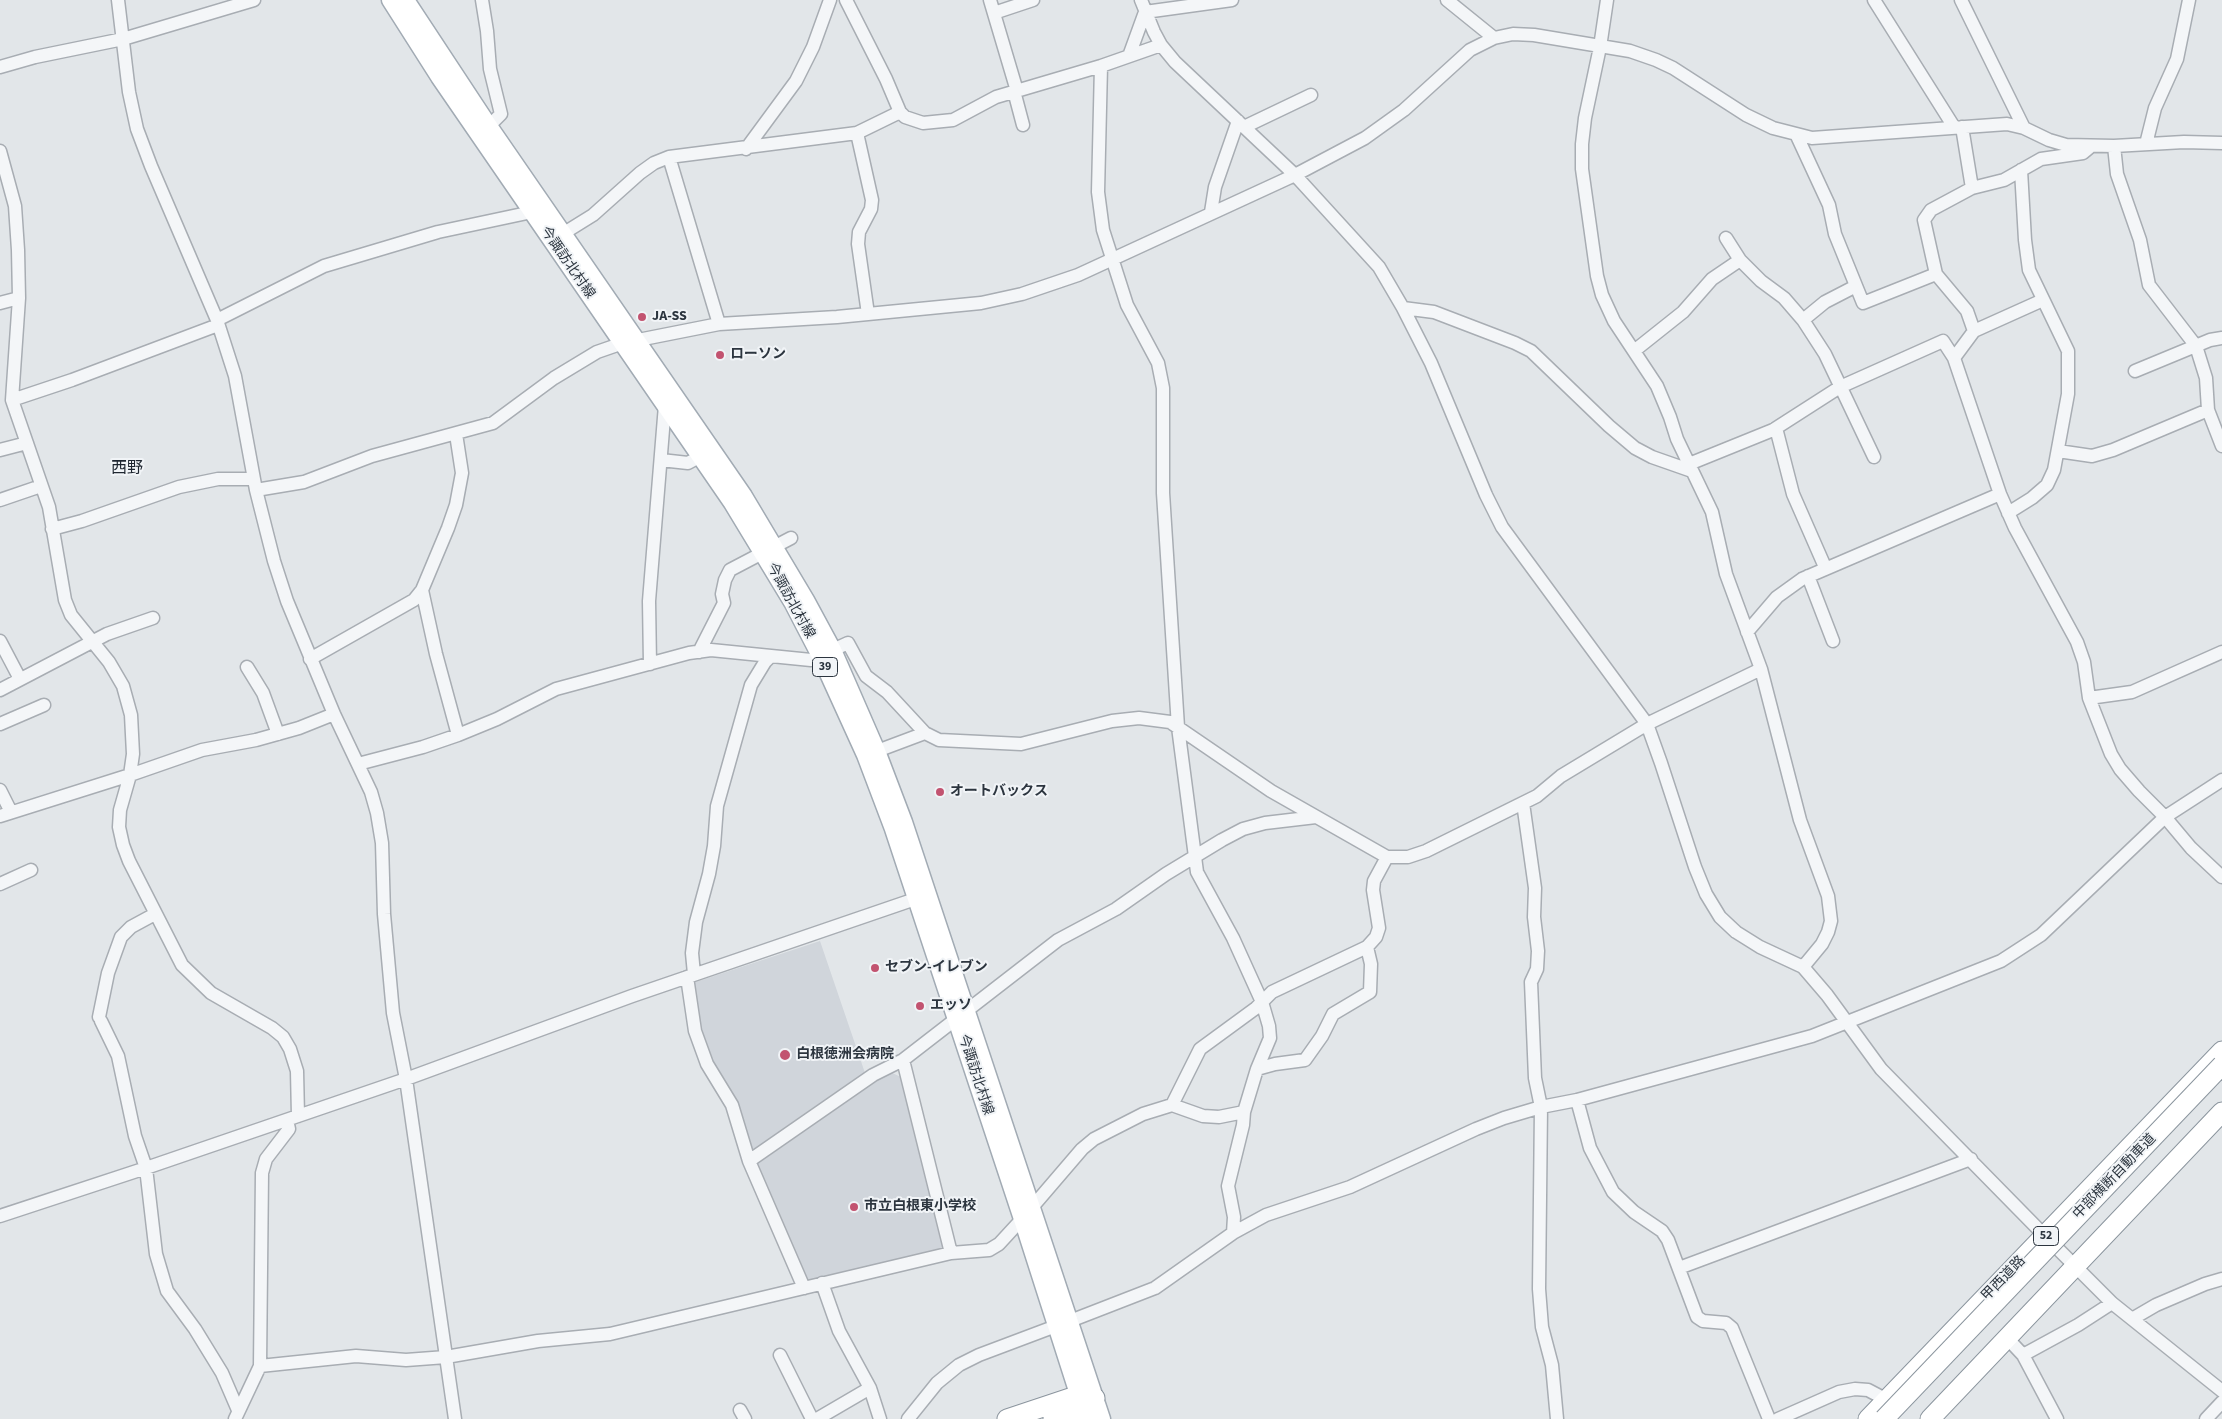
<!DOCTYPE html>
<html>
<head>
<meta charset="utf-8">
<style>
	body { margin:0 }
	canvas { display:block; background:#e2e6e9 }
</style>
</head>
<body>
<canvas width="2222" height="1419"></canvas>
<script>
const ctx = document.querySelector('canvas').getContext('2d');
ctx.lineJoin = 'round';
function paint(path, color) { ctx.fillStyle = color; ctx.fill(path, 'evenodd'); }
const shape = rows => new Path2D(rows.map(r => 'M' + r).join(''));
function stroke(path, color, width, dash) { ctx.strokeStyle = color; ctx.lineWidth = width; ctx.lineCap = dash ? 'butt' : 'round'; ctx.setLineDash(dash || []); ctx.stroke(path); }
function drawText(font, color, halo, rows, align = 'center') {
  ctx.font = font + ' "Source Sans 3","Noto Sans JP",sans-serif'; ctx.lineWidth = 4; ctx.setLineDash([]); ctx.textBaseline = 'middle'; ctx.strokeStyle = halo; ctx.fillStyle = color; for (const [text, x, y, turn = 0] of rows) {
    ctx.save(); ctx.translate(x, y); ctx.rotate((+turn || 0) * Math.PI / 180); ctx.textAlign = isNaN(turn) ? turn : align; if (halo) ctx.strokeText(text, 0, 0); ctx.fillText(text, 0, 0); ctx.restore();
  }
}
const built = shape([
	[820,941,865,1073,751,1154,732,1103,702,1038,693,983],
	[888,1071,903,1078,951,1253,804,1288,749,1161]
]);
const minor = shape([
	[118,0,129,92,137,129,151,166,217,320,235,376,256,490,274,561,287,601,334,714,371,792,377,813,382,843,384,914,393,1013,406,1079,455,1419],
	[482,0,487,31,490,69,501,114,489,126],
	[846,0,886,79,900,112,905,117,923,123,953,120,996,97,1101,66,1161,45],
	[990,0,1017,91],
	[1141,0,1154,32,1161,45,1175,62,1295,175,1379,267,1403,308,1431,363,1486,495,1502,527,1647,724,1661,763,1695,867,1706,894,1720,917,1736,932,1760,947,1803,967,1827,995,1881,1069,2045,1236,2112,1303,2222,1391],
	[1447,0,1494,38],
	[1607,0,1600,47,1585,118,1582,144,1582,169,1597,276,1602,295,1614,321,1657,386,1670,417,1677,439,1712,512,1726,574,1761,669,1800,820,1828,896,1831,921,1828,932,1822,944,1803,967],
	[1874,0,1954,127],
	[1961,0,2024,128],
	[994,13,1033,0],
	[1129,56,1145,12,1232,0],
	[1101,66,1098,192,1103,230,1127,305,1158,363,1163,388,1163,493,1178,727,1197,872,1233,938,1262,1002,1269,1026,1270,1038,1257,1069],
	[0,67,35,57,123,39,254,0],
	[1014,91,1023,125],
	[1244,127,1311,95],
	[1962,127,1972,188],
	[857,133,872,200,871,209,859,232,858,244,868,314],
	[1797,136,1829,205,1835,234,1863,303,1936,274],
	[2146,144,2155,108,2177,59,2189,0],
	[2114,146,2117,174,2140,240,2149,285,2196,346,2206,378,2208,410,2222,446],
	[2089,148,2083,153,2041,159,2004,180,1972,188,1931,210,1924,220,1936,274,1967,311,1974,331,1954,358,2000,494,2015,528,2077,642,2084,662,2089,698,2111,754,2120,769,2139,791,2165,817,2191,848,2222,877],
	[746,149,796,81,813,47,830,0],
	[0,151,15,206,18,250,19,298,12,400,49,507,65,600,71,615,109,662,123,686,131,715,133,754,130,775,120,810,119,827,123,845,129,861,182,965,211,993,272,1028,283,1037,290,1049,297,1071,298,1116],
	[669,157,719,324],
	[1211,212,1215,187,1238,121],
	[556,238,593,215,640,173,654,163,669,157,857,133,900,112],
	[1726,238,1740,260,1761,281,1784,298,1803,320,1825,354,1874,457],
	[0,303,19,298],
	[1403,308,1434,312,1515,343,1531,351,1609,426,1635,448,1652,457,1692,471],
	[217,320,324,266,438,232,532,212],
	[1803,320,1825,302,1856,286],
	[1974,331,2043,300],
	[1634,351,1683,312,1712,279,1740,260],
	[2135,371,2210,340,2222,338],
	[12,400,72,380,218,325],
	[1776,428,1793,494,1825,567],
	[0,450,27,443],
	[2058,451,2092,456,2113,450,2208,410],
	[661,460,688,463,701,456],
	[1689,464,1773,430,1840,387,1943,341,1954,358],
	[256,490,304,482,372,456,493,423,554,378,597,352,623,343,719,324,837,317,981,303,1022,294,1078,275,1295,175,1365,138,1404,110,1470,50,1494,38,1513,34,1534,35,1630,51,1656,60,1673,68,1746,115,1773,128,1812,138,2007,124,2024,128,2049,140,2066,145,2114,146,2184,142,2222,143],
	[0,500,41,486],
	[2008,513,2032,498,2047,485,2054,470,2068,394,2068,351,2029,270,2025,240,2021,170],
	[52,529,82,521,179,487,218,479,254,479],
	[1808,576,1833,641],
	[422,590,436,654,458,735],
	[1747,632,1777,597,1802,579,2000,494],
	[0,641,20,679],
	[699,652,724,603,722,594,725,580,730,570,791,538],
	[310,659,414,600,422,590,448,528,456,505,462,473,456,434],
	[650,664,649,601,665,405],
	[247,667,263,693,278,734],
	[0,690,107,634,153,618],
	[2089,698,2132,692,2222,652],
	[0,724,44,705],
	[877,751,925,733],
	[358,764,423,747,458,735,497,719,556,689,689,653,711,650,811,660,848,643,866,676,887,692,925,733,939,740,1021,744,1112,721,1139,718,1170,722,1271,791,1387,857,1408,857,1426,851,1537,796,1561,776,1647,724,1761,669],
	[0,790,11,812],
	[1523,803,1535,888,1534,917,1538,951,1537,969,1531,982,1535,1078,1541,1107,1539,1289,1542,1327,1552,1365,1557,1419],
	[0,816,130,775,202,750,256,740,299,728,334,714],
	[0,884,31,870],
	[694,974,692,953,696,922,709,874,714,846,717,806,751,685,765,662,771,656],
	[687,977,695,1031,707,1064,732,1105,749,1161,804,1288],
	[99,1017,108,973,121,937,131,927,155,914],
	[101,1021,118,1056,135,1136,146,1168,156,1254,167,1291,195,1329,222,1373,238,1410],
	[903,1060,951,1253],
	[1577,1100,1590,1148,1613,1192,1634,1212,1662,1231,1668,1240,1697,1317,1703,1321,1726,1323,1732,1328,1769,1419],
	[1172,1105,1203,1116,1219,1117,1244,1112],
	[749,1161,873,1075,903,1060,1058,940,1116,909,1166,874,1222,840,1243,829,1265,823,1316,817],
	[0,1216,146,1168,406,1079,632,996,924,896],
	[1233,1233,1234,1217,1228,1186,1243,1125,1244,1112,1257,1069,1275,1064,1305,1060,1322,1036,1333,1014,1370,992,1371,964,1367,947],
	[1679,1268,1971,1159],
	[822,1283,839,1331,870,1388,880,1419],
	[2132,1319,2156,1305,2205,1284,2222,1279],
	[1070,1321,1155,1288,1233,1233,1266,1215,1350,1187,1476,1129,1504,1118,1541,1107,1577,1100,1812,1036,2001,961,2041,935,2165,817,2222,780],
	[2008,1339,2023,1355,2057,1419],
	[780,1355,812,1419],
	[2023,1355,2078,1325,2112,1303],
	[260,1366,356,1356,406,1360,446,1357,538,1341,610,1334,951,1253,989,1250,999,1244,1022,1219,1082,1149,1094,1139,1143,1114,1172,1105,1200,1049,1256,1008,1272,992,1367,947,1376,937,1379,928,1373,890,1374,881,1387,857],
	[740,1410,745,1419],
	[235,1419,260,1366,262,1173,266,1159,289,1129,287,1120],
	[817,1419,870,1388],
	[908,1419,937,1383,959,1365,979,1355,1056,1326],
	[1778,1419,1839,1392,1855,1389,1868,1390,1887,1400],
	[2206,1419,2222,1402]
]);
const major = shape([
	[390,0,439,77,732,503,792,602,820,656,865,755,893,829,1022,1219,1086,1419],
	[406,0,489,126,744,496,806,600,833,650,877,751,904,822,1102,1419]
]);
const highway = shape([
	[1007,1419,1079,1395,1095,1398],
	[1053,1419,1083,1410,1095,1398],
	[1868,1419,2222,1051],
	[1930,1419,2222,1112]
]);
const highwayBridge = shape([
	[1884,1419,2222,1065]
]);
const markers = [
	[642,317,5,"#c25370"],
	[720,355,5,"#c25370"],
	[940,792,5,"#c25370"],
	[875,968,5,"#c25370"],
	[920,1006,5,"#c25370"],
	[785,1055,6,"#c25370"],
	[854,1207,5,"#c25370"]
];
const shields = [
	[825,667,25],
	[2046,1236,25]
];
const shieldNames = [
	["39",825,667],
	["52",2046,1236]
];
const streetNames = [
	["今諏訪北村線",567,263,55],
	["今諏訪北村線",790,601,61],
	["今諏訪北村線",975,1075,72],
	["中部横断自動車道",2115,1177,-46],
	["甲西道路",2004,1279,-46]
];
const poiNames = [
	["JA-SS",652,317],
	["ローソン",730,355],
	["オートバックス",950,792],
	["セブン-イレブン",885,968],
	["エッソ",930,1006],
	["白根徳洲会病院",796,1055],
	["市立白根東小学校",864,1207]
];
const quarterNames = [
	["西野",127,469]
];
paint(built, '#d0d5db');
stroke(minor, '#a8adb3', 15);
stroke(major, '#a2abb4', 19);
stroke(highway, '#8b959e', 21);
stroke(minor, '#f4f6f8', 12);
stroke(major, '#fff', 16);
stroke(highway, '#fff', 19);
stroke(highwayBridge, '#8b959e', 21, []);
stroke(highwayBridge, '#fff', 19);
for (const [x, y, r, color] of markers) { const dot = new Path2D(); dot.arc(x, y, r, 0, 2 * Math.PI); ctx.fillStyle = color; ctx.fill(dot); stroke(dot, '#f1f4f7', 2); }
for (const [x, y, w] of shields) { const box = new Path2D(); box.roundRect(x - w / 2, y - 9.5, w, 19, 4); ctx.fillStyle = '#f1f4f7'; ctx.fill(box); stroke(box, '#2c353f', 1); }
drawText('bold 12px', '#2c353f', null, shieldNames);
drawText('14px', '#2c353f', '#f1f4f7', streetNames);
drawText('bold 14px', '#2c353f', '#f1f4f7', poiNames, 'left');
drawText('16px', '#1e2630', '#f1f4f7', quarterNames);
</script>
</body>
</html>
